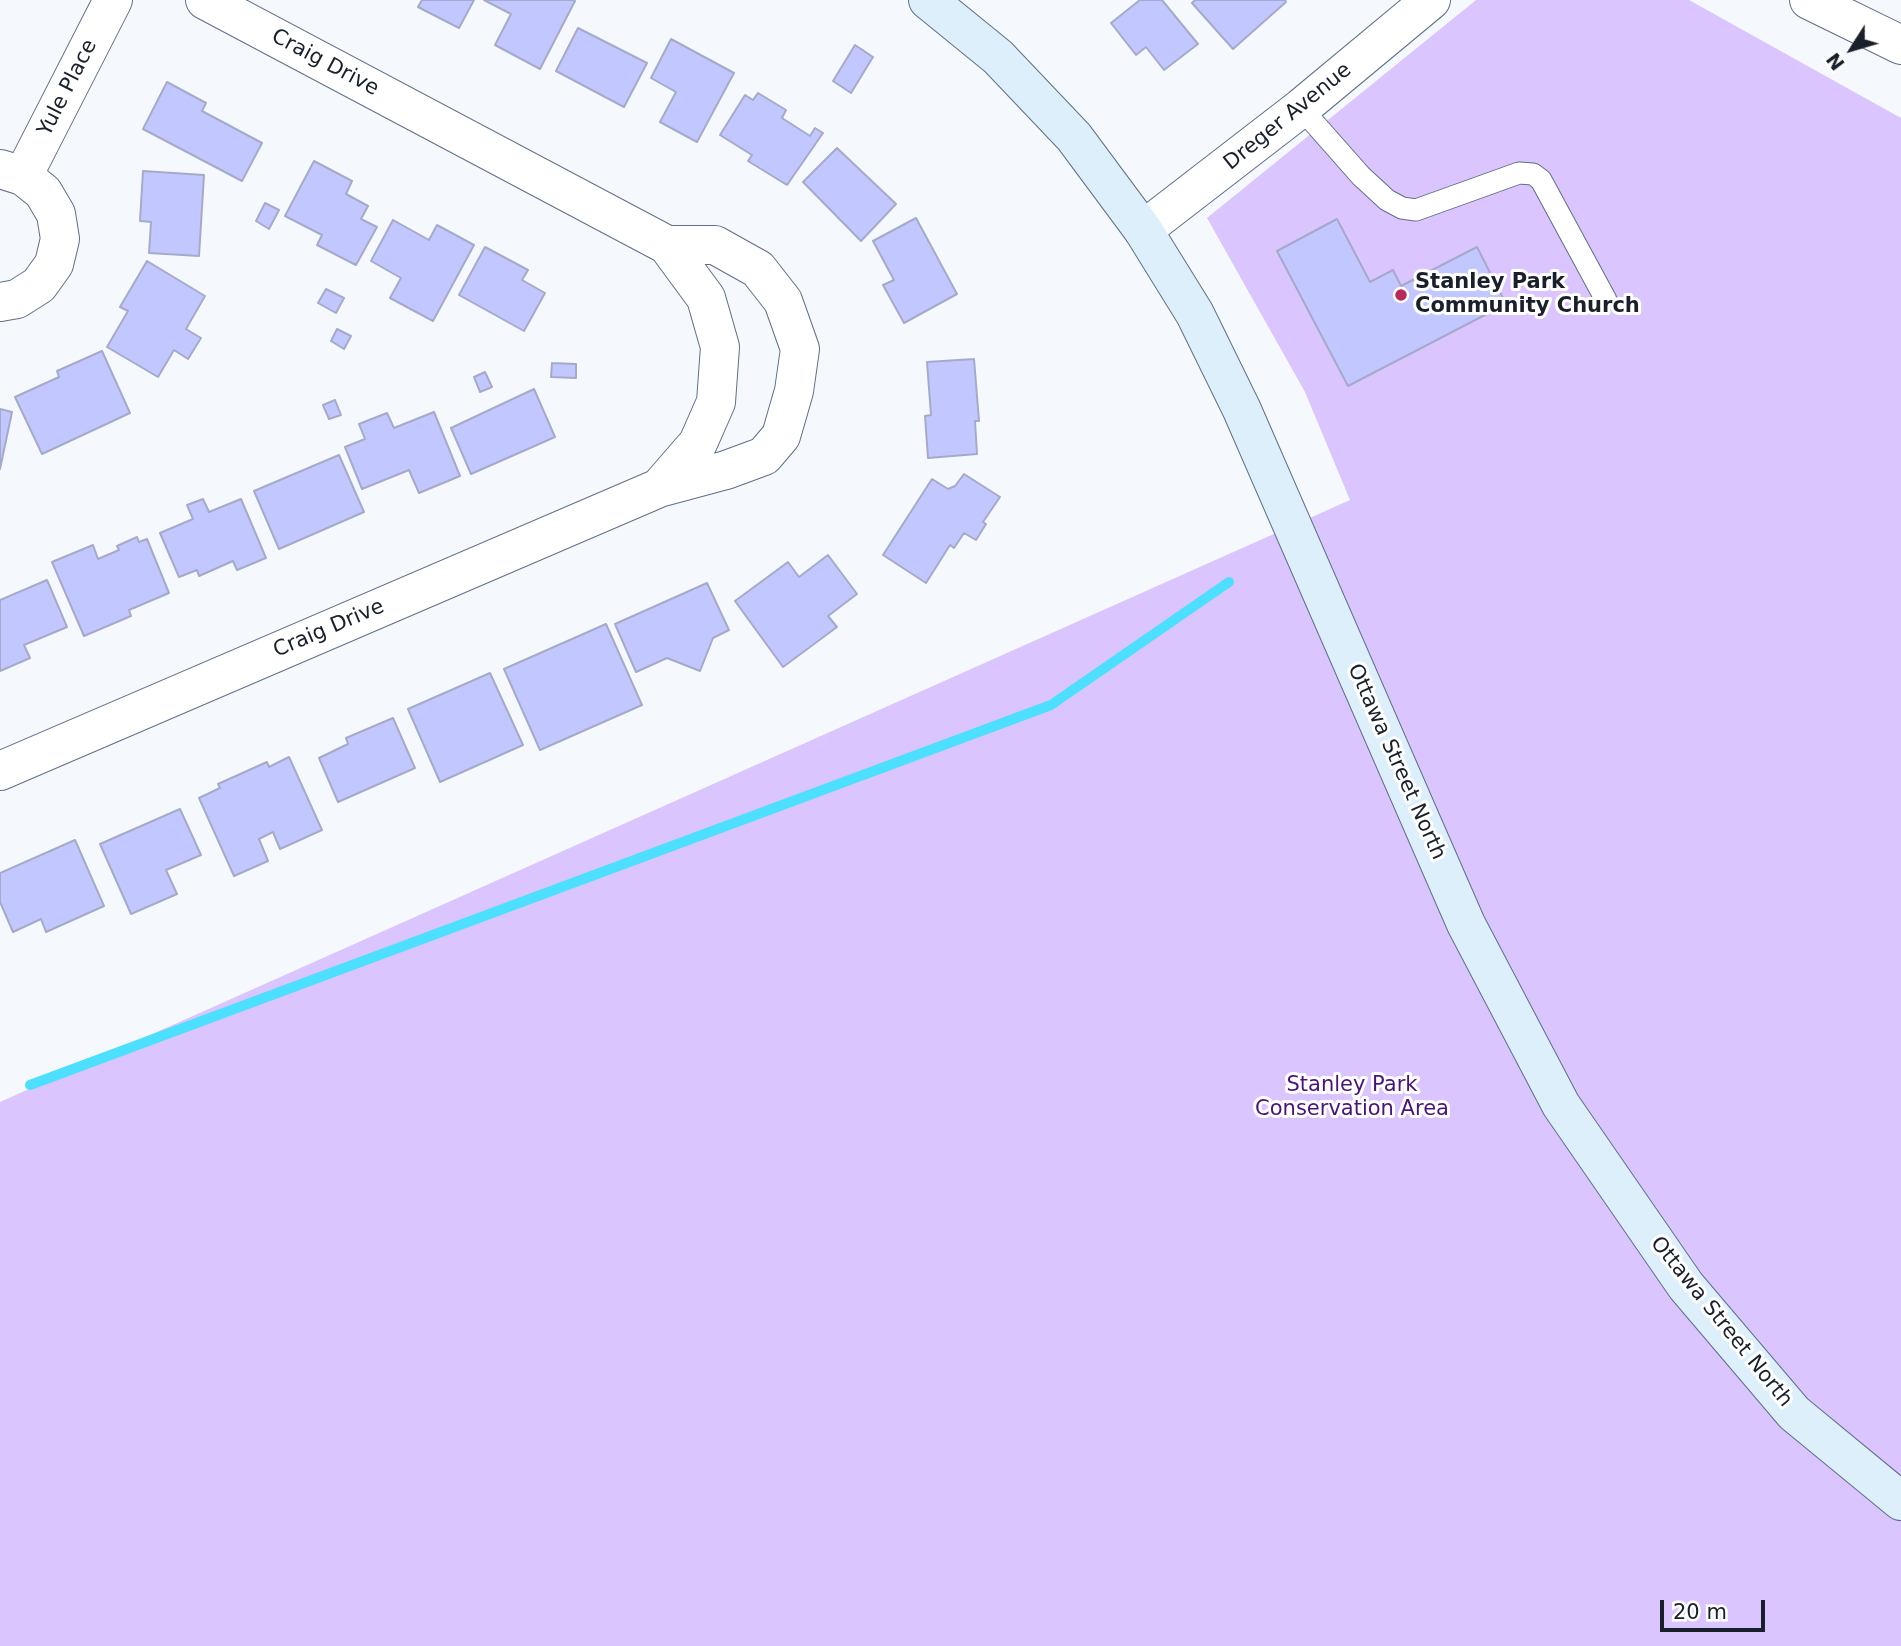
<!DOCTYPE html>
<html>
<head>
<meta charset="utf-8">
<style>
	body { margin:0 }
	#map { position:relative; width:1901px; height:1646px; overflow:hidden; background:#f5f9fe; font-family:"DejaVu Sans",sans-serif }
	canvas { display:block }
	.north { position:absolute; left:1817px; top:14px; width:70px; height:70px; -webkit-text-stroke:5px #fff; paint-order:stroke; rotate:233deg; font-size:19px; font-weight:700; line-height:28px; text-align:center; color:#19202b }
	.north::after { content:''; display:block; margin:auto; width:24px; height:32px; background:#19202b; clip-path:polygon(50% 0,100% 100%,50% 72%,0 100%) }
	.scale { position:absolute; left:1660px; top:1600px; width:105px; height:32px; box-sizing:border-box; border:4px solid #19202b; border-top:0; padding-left:9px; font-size:21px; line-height:24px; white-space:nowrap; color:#19202b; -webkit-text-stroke:5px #fff; paint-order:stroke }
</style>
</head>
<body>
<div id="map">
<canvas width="1901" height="1646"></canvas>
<div class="north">N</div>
<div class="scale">20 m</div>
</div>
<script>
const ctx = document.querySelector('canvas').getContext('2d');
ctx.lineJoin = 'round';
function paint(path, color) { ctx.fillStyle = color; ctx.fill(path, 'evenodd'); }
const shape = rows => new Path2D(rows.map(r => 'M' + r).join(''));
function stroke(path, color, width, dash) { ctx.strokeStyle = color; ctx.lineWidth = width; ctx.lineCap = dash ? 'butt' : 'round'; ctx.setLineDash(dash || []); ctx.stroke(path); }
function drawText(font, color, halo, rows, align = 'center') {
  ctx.font = font + ' "DejaVu Sans",sans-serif'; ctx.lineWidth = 6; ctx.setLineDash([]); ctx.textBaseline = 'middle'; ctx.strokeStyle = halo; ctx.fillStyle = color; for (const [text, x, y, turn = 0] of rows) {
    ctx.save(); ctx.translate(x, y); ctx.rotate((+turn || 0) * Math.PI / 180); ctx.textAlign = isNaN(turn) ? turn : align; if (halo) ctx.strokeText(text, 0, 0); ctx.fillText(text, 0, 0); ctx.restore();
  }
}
const green = shape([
	[1476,0,1689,0,1901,118,1901,1646,0,1646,0,1102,1350,500,1305,392,1207,218]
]);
const stream = shape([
	[30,1085,1051,705,1229,582]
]);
const building = shape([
	[422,0,474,0,459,28,418,7,422,0],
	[484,0,574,0,575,1,540,69,495,45,511,14,484,0],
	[1140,0,1162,0,1198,44,1164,70,1146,47,1136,55,1111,23,1140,0],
	[1195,0,1285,0,1286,2,1233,49,1192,3,1195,0],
	[578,28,647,63,624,107,556,71,578,28],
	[671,39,734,73,697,142,660,122,676,92,651,78,671,39],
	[855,45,873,57,851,93,833,81,855,45],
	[167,82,206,103,202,111,262,143,242,181,143,129,167,82],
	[758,93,786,110,782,118,810,136,815,128,823,133,787,185,748,161,752,155,720,135,745,95,753,100,758,93],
	[837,148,896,204,861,241,803,182,837,148],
	[314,161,352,181,346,194,368,206,361,219,377,227,356,265,317,245,322,235,285,216,314,161],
	[143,171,204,175,199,256,149,253,151,222,140,221,143,171],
	[265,203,279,210,269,229,256,221,265,203],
	[916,218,957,294,904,323,883,285,894,280,873,241,916,218],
	[1337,219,1370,282,1393,270,1401,286,1477,247,1506,304,1348,386,1277,251,1337,219],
	[393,220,429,240,437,225,474,245,433,321,390,298,401,278,371,261,393,220],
	[485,247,528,270,522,280,545,293,524,331,459,295,485,247],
	[147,261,205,296,186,329,201,338,188,359,174,350,158,377,107,347,128,311,120,307,147,261],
	[326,289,344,298,336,313,318,303,326,289],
	[337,329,351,336,344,349,331,341,337,329],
	[102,351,130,413,42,454,15,397,59,377,57,371,102,351],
	[974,359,979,421,975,421,977,454,928,458,925,416,931,415,927,362,974,359],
	[552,363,576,364,576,378,551,377,552,363],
	[485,372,492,387,480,392,474,377,485,372],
	[534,389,555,437,471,474,451,428,534,389],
	[335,400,341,415,329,419,323,405,335,400],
	[0,409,12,412,0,469,0,409],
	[434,412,460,476,419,493,409,470,362,489,345,447,365,439,359,424,387,413,394,428,434,412],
	[339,455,364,512,279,549,254,491,339,455],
	[964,474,1000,497,983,522,986,524,976,540,964,533,954,548,950,545,926,583,883,555,932,479,948,489,955,486,964,474],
	[203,499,209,512,241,499,266,558,237,570,233,561,199,576,197,570,179,577,160,533,193,519,187,505,203,499],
	[137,537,139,542,147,539,169,593,129,610,131,616,84,636,52,562,93,545,98,559,119,550,117,546,137,537],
	[828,555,857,594,828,616,837,627,783,667,735,601,788,562,799,577,828,555],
	[47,580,67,627,24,645,30,658,0,671,0,600,47,580],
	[707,583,729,630,713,638,700,671,667,658,636,672,615,624,707,583],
	[606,624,642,705,540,750,504,669,606,624],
	[490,673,523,745,440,782,408,709,490,673],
	[393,718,415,768,338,802,319,758,348,744,346,738,393,718],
	[289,757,322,830,280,849,273,832,259,839,268,861,234,876,199,798,220,788,218,784,267,762,269,767,289,757],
	[180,809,201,855,166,870,177,894,131,914,100,844,180,809],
	[75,840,104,906,46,932,41,919,13,932,0,902,0,873,75,840]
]);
const service = shape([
	[1301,108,1361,176,1387,200,1402,208,1416,210,1519,173,1533,174,1541,180,1606,300]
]);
const minor = shape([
	[1809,0,1901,45],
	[0,169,23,176,43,192,56,214,60,239,54,264,39,285,17,299,0,302],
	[23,176,113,0],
	[1143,230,1301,108,1431,0],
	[659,488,726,470,764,456,781,436,794,391,800,349,783,301,758,269,715,245,667,245],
	[0,771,659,488,698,443,716,402,720,347,706,298,667,245,205,0]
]);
const secondary = shape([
	[928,0,998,57,1074,137,1143,230,1195,314,1242,410,1466,924,1561,1105,1686,1286,1794,1413,1901,1501]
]);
const markers = [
	[1401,295,7,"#b82a5c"]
];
const streetNames = [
	["Craig Drive",325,63,28],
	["Yule Place",68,88,-63],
	["Dreger Avenue",1288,117,-39],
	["Craig Drive",329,629,-23],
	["Ottawa Street North",1396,762,66],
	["Ottawa Street North",1721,1322,51]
];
const poiNames = [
	["Stanley Park",1415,283],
	["Community Church",1415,307]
];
const parkNames = [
	["Stanley Park",1352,1086],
	["Conservation Area",1352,1110]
];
paint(green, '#dac5ff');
stroke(stream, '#4ddffe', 10);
paint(building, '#c2c8ff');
stroke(building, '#a6aac9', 2);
stroke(service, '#5e6f88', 23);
stroke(minor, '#5e6f88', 40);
stroke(secondary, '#5e6f88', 40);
stroke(service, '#fff', 21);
stroke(minor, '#fff', 38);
stroke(secondary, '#dceffa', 38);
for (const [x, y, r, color] of markers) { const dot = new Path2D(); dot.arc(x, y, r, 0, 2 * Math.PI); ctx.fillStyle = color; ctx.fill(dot); stroke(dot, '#fff', 2.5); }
drawText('21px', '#19202b', '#fff', streetNames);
drawText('bold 21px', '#19202b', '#fff', poiNames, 'left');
drawText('21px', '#48147b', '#fff', parkNames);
</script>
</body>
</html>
